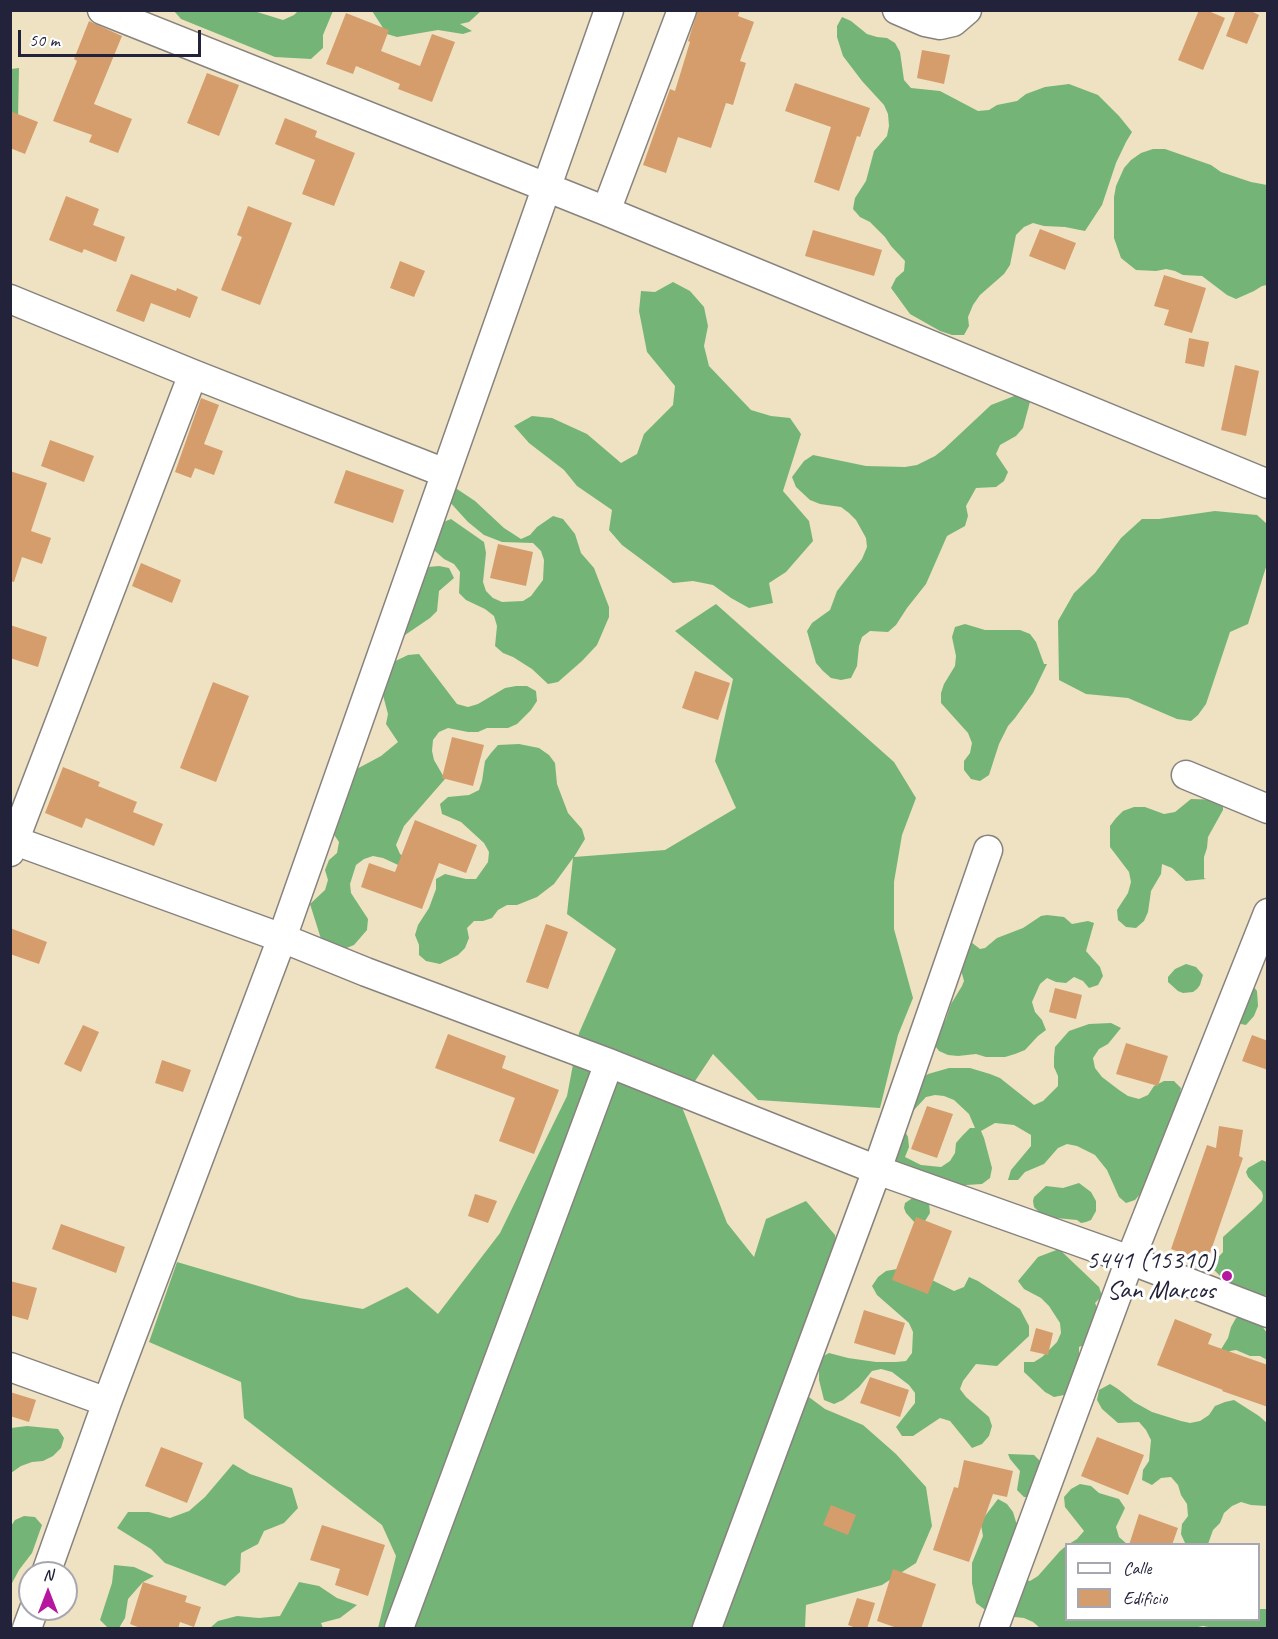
<!DOCTYPE html>
<html>
<head>
<meta charset="utf-8">
<style>
	body { margin:0 }
	#map { position:relative; width:1278px; height:1639px; overflow:hidden; background:#eee2c2; font-family:Caveat,sans-serif }
	canvas { display:block }
	.frame { position:absolute; inset:0; border:12px solid #22223b; pointer-events:none }
	.legend { position:absolute; left:1065px; top:1543px; width:195px; height:78px; box-sizing:border-box; background:#fff; border:2px solid #a7a7b1; margin:0; padding:8px 10px; list-style:none; font-size:18px; color:#22223b }
	.legend li { display:flex; align-items:center; gap:12px; height:30px }
	.legend b { width:30px; border:2px solid #a7a7b1 }
	.north { position:absolute; left:18px; top:1561px; width:60px; height:60px; box-sizing:border-box; background:#fff; border:2px solid #a7a7b1; border-radius:50%; rotate:0deg; font-size:16px; font-weight:700; line-height:24px; text-align:center; color:#22223b }
	.north::after { content:''; display:block; margin:auto; width:21px; height:27px; background:#b5179e; clip-path:polygon(50% 0,100% 100%,50% 72%,0 100%) }
	.scale { position:absolute; left:18px; top:30px; width:183px; height:27px; box-sizing:border-box; border:3px solid #22223b; border-top:0; padding-left:8px; font-size:18px; line-height:21px; white-space:nowrap; color:#22223b; -webkit-text-stroke:4px #fff; paint-order:stroke }
</style>
</head>
<body>
<div id="map">
<canvas width="1278" height="1639"></canvas>
<div class="frame"></div>
<ul class="legend">
<li><b style="height:8px;background:#fff"></b>Calle</li>
<li><b style="height:16px;background:#d59d6c"></b>Edificio</li>
</ul>
<div class="north">N</div>
<div class="scale">50 m</div>
</div>
<script>
const ctx = document.querySelector('canvas').getContext('2d');
ctx.lineJoin = 'round';
function paint(path, color) { ctx.fillStyle = color; ctx.fill(path, 'evenodd'); }
const shape = rows => new Path2D(rows.map(r => 'M' + r).join(''));
function stroke(path, color, width, dash) { ctx.strokeStyle = color; ctx.lineWidth = width; ctx.lineCap = dash ? 'butt' : 'round'; ctx.setLineDash(dash || []); ctx.stroke(path); }
function drawText(font, color, halo, rows, align = 'center') {
  ctx.font = font + ' Caveat,sans-serif'; ctx.lineWidth = 6; ctx.setLineDash([]); ctx.textBaseline = 'middle'; ctx.strokeStyle = halo; ctx.fillStyle = color; for (const [text, x, y, turn = 0] of rows) {
    ctx.save(); ctx.translate(x, y); ctx.rotate((+turn || 0) * Math.PI / 180); ctx.textAlign = isNaN(turn) ? turn : align; if (halo) ctx.strokeText(text, 0, 0); ctx.fillText(text, 0, 0); ctx.restore();
  }
}
const forest = shape([
	[174,11,254,11,283,20,294,15,298,11,333,11,323,35,323,48,311,59,275,57,181,19],
	[372,11,481,11,469,22,460,24,472,31,463,34,438,30,397,37,387,34],
	[842,17,851,21,867,34,877,37,887,38,895,43,900,52,904,80,911,88,940,91,978,111,989,110,997,105,1017,101,1026,94,1045,87,1069,84,1098,95,1119,116,1132,132,1126,142,1116,163,1102,205,1085,231,1065,227,1044,226,1033,223,1024,227,1016,235,1010,265,1004,274,980,295,973,305,968,317,969,326,964,335,952,335,940,331,910,314,891,288,896,278,904,271,905,261,891,246,885,237,870,222,860,217,853,209,855,198,866,181,874,151,887,136,889,126,888,114,884,105,862,81,843,56,837,37,837,26],
	[19,68,18,119,11,121,11,69],
	[1153,149,1165,149,1211,165,1221,172,1251,182,1267,185,1267,285,1262,286,1254,291,1236,299,1227,295,1202,276,1183,275,1175,271,1166,269,1156,271,1136,270,1121,258,1114,238,1114,197,1116,186,1124,168,1131,160,1141,153],
	[673,282,690,291,704,307,708,326,704,346,709,366,751,410,771,416,790,418,801,434,783,491,809,521,813,541,786,572,769,583,773,603,749,608,731,598,713,585,693,581,673,583,622,545,609,530,612,510,577,486,564,470,529,443,514,426,532,416,552,418,587,434,621,463,637,454,644,434,673,405,675,386,647,352,639,311,641,291,655,292],
	[1022,393,1031,398,1023,428,1016,436,1000,445,996,454,1008,472,1004,481,996,487,976,488,966,506,968,516,965,526,947,536,926,584,907,608,896,625,888,632,870,631,862,637,859,646,857,666,851,678,841,680,831,678,823,671,816,663,807,631,812,623,830,610,837,591,862,559,867,547,866,538,856,520,849,513,841,507,820,504,810,500,796,487,792,477,804,461,813,455,866,466,905,467,917,465,935,456,944,449,991,405],
	[451,485,475,501,504,528,521,539,530,535,537,527,553,516,563,519,575,534,581,553,594,568,609,607,609,617,597,645,582,661,558,682,548,684,532,669,513,657,503,653,495,646,497,626,494,616,485,609,466,600,459,593,460,572,454,564,444,559,435,551,436,531,441,523,451,519,484,542,486,553,483,582,486,591,493,598,502,602,523,601,531,596,543,580,544,560,541,551,533,543,502,542,484,535,468,522,447,499],
	[1215,511,1257,515,1267,524,1267,564,1248,624,1230,632,1206,704,1198,715,1191,721,1177,719,1128,698,1086,694,1059,680,1058,621,1074,593,1095,573,1121,538,1142,519,1159,519],
	[439,566,449,568,454,578,439,591,437,611,430,618,405,635,400,630,419,573,428,567],
	[716,604,894,762,916,798,902,835,894,882,894,929,913,998,898,1035,880,1108,758,1100,713,1054,693,1084,682,1107,727,1223,754,1257,766,1219,806,1201,835,1235,841,1276,796,1344,790,1383,825,1409,863,1425,896,1454,926,1487,932,1526,916,1563,882,1585,806,1605,805,1628,726,1628,719,1624,717,1628,378,1628,396,1556,382,1525,244,1418,241,1382,149,1342,177,1262,299,1298,363,1309,407,1287,438,1314,500,1233,567,1096,579,1033,616,949,567,914,573,858,554,884,537,897,517,905,507,905,498,910,492,918,483,921,474,921,467,928,469,938,465,948,458,955,440,964,426,961,419,955,419,945,415,935,418,925,429,908,436,889,436,879,445,874,466,879,476,879,488,862,489,852,484,843,461,822,442,814,440,804,448,797,469,795,479,790,482,781,485,761,491,753,498,745,519,744,539,748,549,755,555,763,557,784,568,813,582,829,585,839,574,857,665,850,736,808,715,761,733,679,675,631],
	[965,624,985,630,1020,630,1030,634,1036,642,1044,664,1047,664,1033,693,1015,718,1008,726,999,744,989,775,980,781,971,779,964,770,964,761,970,753,972,743,968,733,941,703,941,693,944,684,955,666,956,656,952,637,955,627],
	[419,654,457,704,468,707,478,704,505,688,516,686,527,686,536,691,537,701,531,710,517,724,508,728,487,728,478,732,468,732,448,728,439,732,433,740,432,751,434,760,445,779,404,826,396,845,400,854,409,860,409,870,383,858,373,856,364,859,356,865,350,884,351,893,368,919,367,930,354,945,344,949,335,947,327,940,322,942,310,904,325,890,328,880,325,870,329,860,337,853,339,842,328,826,353,771,381,756,398,742,386,724,388,714,380,684,387,665,408,655],
	[1191,799,1223,800,1223,810,1208,837,1207,848,1204,857,1204,878,1206,879,1186,881,1172,868,1162,864,1161,874,1151,891,1148,912,1144,921,1136,928,1126,927,1118,920,1117,910,1128,893,1131,882,1129,872,1110,847,1110,826,1116,818,1123,811,1134,807,1145,807,1164,814,1175,812],
	[1047,915,1064,917,1072,924,1088,921,1094,923,1086,951,1100,967,1103,976,1098,985,1089,988,1083,981,1074,977,1066,983,1056,982,1047,978,1040,984,1032,1002,1035,1012,1042,1020,1046,1030,1038,1036,1025,1050,1015,1054,1005,1057,986,1057,976,1054,958,1056,948,1055,939,1051,933,1043,946,1019,951,1004,962,986,964,981,961,970,971,942,980,949,985,948,997,938,1023,928,1041,916],
	[1186,964,1196,967,1203,975,1200,985,1197,989,1193,992,1183,993,1178,991,1168,982,1168,977,1175,969],
	[1249,985,1254,987,1257,991,1258,1006,1254,1016,1246,1025,1241,1024,1233,1017],
	[1111,1023,1121,1028,1108,1044,1099,1049,1093,1058,1095,1068,1102,1077,1119,1090,1128,1096,1139,1099,1148,1095,1154,1086,1164,1081,1174,1081,1181,1088,1179,1098,1193,1135,1193,1144,1150,1173,1145,1182,1142,1192,1135,1200,1126,1203,1119,1197,1107,1170,1095,1155,1077,1146,1067,1144,1058,1148,1044,1164,1025,1172,1018,1180,1008,1180,1011,1170,1031,1146,1031,1135,1014,1125,995,1123,981,1131,984,1138,992,1168,990,1178,982,1184,951,1186,891,1171,904,1129,908,1137,909,1147,905,1157,921,1165,941,1167,950,1161,955,1153,956,1143,963,1135,970,1128,975,1128,969,1114,954,1100,944,1096,935,1095,926,1097,913,1111,919,1080,928,1074,949,1068,970,1068,990,1074,1000,1078,1034,1105,1043,1101,1058,1086,1058,1076,1054,1067,1054,1057,1055,1047,1069,1031,1089,1024],
	[1262,1160,1267,1162,1267,1293,1266,1295,1261,1295,1251,1292,1239,1294,1214,1270,1212,1264,1223,1252,1223,1237,1254,1209,1262,1201,1263,1196,1262,1192,1248,1177,1246,1172,1248,1168],
	[1079,1183,1091,1192,1096,1201,1096,1211,1091,1220,1086,1222,1081,1223,1077,1220,1056,1218,1055,1220,1041,1214,1034,1207,1033,1201,1034,1197,1046,1186,1063,1188],
	[917,1195,929,1203,930,1213,925,1221,916,1224,906,1213,904,1208,905,1203],
	[1059,1249,1099,1287,1102,1296,1095,1303,1099,1312,1093,1342,1079,1347,1079,1358,1071,1387,1064,1395,1054,1397,1045,1392,1024,1372,1024,1362,1034,1362,1042,1357,1057,1342,1061,1333,1060,1323,1049,1306,1041,1298,1024,1289,1018,1281,1038,1257],
	[897,1269,926,1277,954,1291,964,1287,969,1277,978,1281,1020,1309,1029,1326,1029,1336,997,1366,976,1364,963,1381,960,1389,966,1397,989,1417,992,1426,989,1436,982,1444,972,1448,950,1421,940,1418,913,1436,902,1436,896,1427,915,1403,915,1393,909,1385,892,1372,881,1369,872,1371,859,1387,843,1400,834,1404,824,1400,819,1380,819,1369,820,1358,829,1353,848,1358,876,1362,896,1362,906,1361,912,1353,913,1332,909,1323,877,1295,872,1286,878,1277,886,1271],
	[1240,1316,1262,1326,1267,1333,1267,1360,1260,1356,1250,1356,1236,1350,1230,1351,1227,1355,1220,1351,1228,1338,1231,1327,1236,1318],
	[1110,1384,1118,1389,1134,1402,1152,1412,1181,1421,1190,1423,1200,1421,1209,1415,1215,1406,1225,1402,1234,1400,1259,1416,1267,1423,1267,1506,1251,1505,1241,1502,1232,1506,1224,1513,1220,1523,1213,1530,1208,1544,1187,1544,1185,1543,1181,1534,1182,1524,1188,1516,1187,1504,1181,1495,1178,1485,1171,1477,1161,1478,1152,1485,1142,1480,1143,1470,1149,1461,1151,1440,1146,1430,1139,1422,1118,1423,1102,1409,1097,1400,1099,1390],
	[27,1426,58,1429,64,1438,61,1448,53,1456,43,1461,32,1462,21,1466,11,1473,11,1428],
	[1008,1454,1034,1455,1042,1463,1029,1497,1024,1497,1017,1490,1020,1471,1010,1459],
	[233,1464,250,1474,292,1488,298,1508,284,1523,264,1531,258,1544,241,1553,240,1572,225,1586,165,1563,151,1549,117,1528,128,1512,149,1512,170,1518,189,1511,205,1497],
	[1080,1484,1091,1486,1099,1493,1119,1499,1125,1508,1116,1527,1119,1537,1127,1544,1069,1544,1077,1539,1084,1531,1065,1507,1064,1497,1071,1489],
	[998,1499,1007,1504,1013,1512,1016,1522,1026,1540,1020,1578,1030,1581,1038,1576,1060,1551,1066,1546,1066,1620,1258,1620,1259,1609,1267,1609,1267,1628,1214,1628,1203,1626,1193,1628,1040,1628,1033,1622,1024,1618,1005,1616,984,1609,976,1603,972,1583,972,1563,983,1536,981,1525,985,1516],
	[24,1516,35,1517,42,1525,32,1553,19,1570,11,1585,11,1526,15,1520],
	[114,1565,134,1567,154,1576,143,1582,128,1599,125,1618,119,1628,108,1628,100,1620,112,1583],
	[299,1582,319,1586,337,1598,357,1605,340,1618,321,1623,323,1628,210,1628,218,1621,237,1616,259,1618,280,1616]
]);
const building = shape([
	[698,10,740,10,738,16,754,22,740,61,746,63,733,105,726,103,711,148,678,137,666,173,643,165,670,89,675,91,690,42,688,41],
	[1199,10,1206,10,1225,18,1203,70,1178,60],
	[1236,10,1249,10,1259,15,1247,44,1226,36],
	[346,13,389,30,381,51,420,66,432,34,455,42,432,102,398,89,400,84,356,66,353,74,326,64],
	[89,21,122,36,94,104,132,119,118,153,89,142,92,135,53,121,77,61,74,59],
	[922,50,950,55,944,84,917,78],
	[207,73,239,85,219,136,187,123],
	[795,83,870,108,860,137,857,136,839,191,814,182,831,127,785,111],
	[10,111,38,122,25,154,10,148],
	[285,118,317,131,315,137,355,153,334,206,302,194,315,160,275,144],
	[66,196,99,209,93,225,125,237,116,262,84,249,82,253,49,240],
	[248,206,292,223,260,305,221,290,242,237,237,235],
	[1040,229,1076,243,1065,270,1029,256],
	[813,230,882,250,874,276,805,256],
	[400,261,425,271,414,297,390,288],
	[131,274,176,291,177,288,198,297,190,318,151,303,144,322,116,311],
	[1164,275,1206,288,1192,333,1164,325,1169,310,1154,306],
	[1189,338,1209,342,1204,367,1185,363],
	[1235,365,1259,371,1246,436,1221,430],
	[201,398,219,405,204,444,223,451,214,475,195,468,191,478,175,472],
	[50,440,94,456,84,482,41,466],
	[346,470,404,490,393,523,334,503],
	[10,471,47,483,31,531,51,538,42,564,22,557,14,582,10,581],
	[498,544,533,552,526,586,490,578],
	[141,563,181,580,172,603,132,586],
	[10,625,47,637,38,667,10,658],
	[695,671,730,683,718,720,682,708],
	[213,682,249,696,216,782,180,768],
	[452,737,484,745,473,786,442,778],
	[63,767,100,782,98,786,137,802,133,812,163,824,154,846,86,818,82,828,45,813],
	[415,820,477,845,466,873,439,863,422,909,361,887,369,863,395,872],
	[546,924,568,932,548,989,526,982],
	[10,928,47,942,39,964,10,954],
	[1055,988,1082,995,1076,1019,1049,1012],
	[83,1025,99,1032,81,1072,64,1064],
	[448,1034,506,1056,502,1068,559,1090,534,1154,499,1141,515,1098,435,1068],
	[1252,1035,1268,1041,1268,1070,1242,1061],
	[1126,1043,1168,1056,1158,1086,1116,1074],
	[162,1060,191,1070,183,1092,155,1083],
	[927,1106,953,1114,937,1158,911,1149],
	[1219,1126,1243,1130,1239,1156,1243,1158,1207,1262,1171,1249,1207,1145,1216,1148],
	[475,1194,497,1201,488,1223,468,1216],
	[916,1217,952,1231,928,1294,892,1280],
	[61,1224,125,1247,116,1273,52,1249],
	[10,1281,37,1288,28,1320,10,1315],
	[864,1310,905,1323,895,1355,854,1343],
	[1175,1319,1212,1334,1208,1344,1268,1365,1268,1407,1222,1391,1223,1390,1157,1365],
	[1036,1328,1053,1333,1048,1355,1030,1351],
	[870,1377,909,1390,900,1417,860,1403],
	[10,1392,36,1400,29,1422,10,1416],
	[1097,1437,1144,1455,1128,1495,1081,1476],
	[161,1447,203,1463,187,1503,145,1486],
	[964,1460,1013,1471,1007,1497,993,1494,969,1562,933,1550,954,1487,958,1488],
	[831,1505,856,1515,848,1535,823,1525],
	[1139,1514,1178,1528,1172,1545,1129,1545],
	[322,1525,385,1545,368,1596,335,1585,340,1569,310,1560],
	[893,1569,936,1584,921,1629,900,1629,877,1621],
	[143,1582,187,1596,185,1602,201,1607,194,1627,180,1622,178,1629,143,1629,130,1624],
	[857,1598,875,1603,867,1629,859,1629,848,1625]
]);
const street = shape([
	[102,10,606,211,1268,484],
	[897,10,925,22,940,25,953,22,967,10],
	[606,211,682,10],
	[10,299,193,374,445,473],
	[1186,775,1268,809],
	[10,839,282,938,366,972,609,1063,877,1170,1130,1260,1268,1313],
	[10,852,193,374],
	[10,1367,107,1402],
	[46,1573,107,1402,282,938,609,10],
	[27,1628,34,1609],
	[399,1628,609,1063],
	[707,1628,877,1170,988,850],
	[994,1628,1130,1260,1268,913]
]);
const markers = [
	[1227,1276,6,"#b5179e"]
];
const poiNames = [
	["5441 (15310)",1215,1261],
	["San Marcos",1215,1291]
];
paint(forest, '#74b577');
paint(building, '#d59d6c');
stroke(street, '#88827e', 31);
stroke(street, '#fff', 28);
for (const [x, y, r, color] of markers) { const dot = new Path2D(); dot.arc(x, y, r, 0, 2 * Math.PI); ctx.fillStyle = color; ctx.fill(dot); stroke(dot, '#fff', 2); }
drawText('26px', '#22223b', '#fff', poiNames, 'right');
</script>
</body>
</html>
